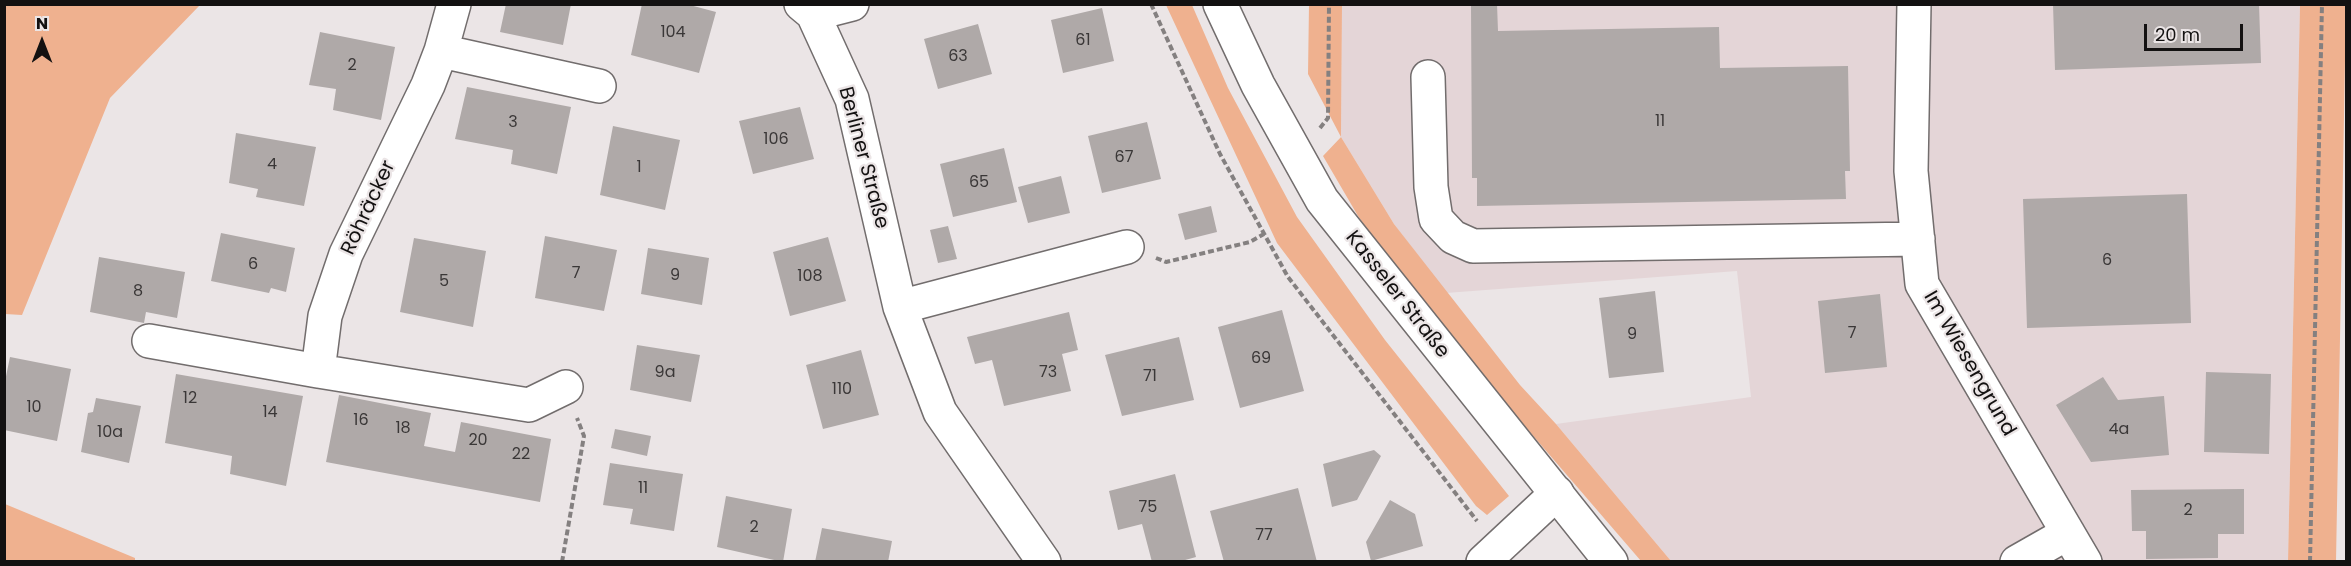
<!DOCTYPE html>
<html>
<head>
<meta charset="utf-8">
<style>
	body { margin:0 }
	#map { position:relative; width:2351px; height:566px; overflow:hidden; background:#ebe5e6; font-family:Poppins,sans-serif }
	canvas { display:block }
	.frame { position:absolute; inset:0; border:6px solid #131111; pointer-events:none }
	.north { position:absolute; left:12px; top:12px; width:60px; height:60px; -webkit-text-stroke:4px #ebe5e6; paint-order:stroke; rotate:0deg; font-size:16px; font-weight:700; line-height:24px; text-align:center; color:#131111 }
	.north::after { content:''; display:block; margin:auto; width:21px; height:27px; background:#131111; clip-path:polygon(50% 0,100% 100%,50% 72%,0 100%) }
	.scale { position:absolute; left:2144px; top:24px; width:99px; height:27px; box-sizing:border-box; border:3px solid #131111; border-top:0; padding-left:8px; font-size:18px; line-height:21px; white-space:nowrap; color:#131111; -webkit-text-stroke:4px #ebe5e6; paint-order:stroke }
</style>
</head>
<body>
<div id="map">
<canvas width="2351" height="566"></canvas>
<div class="frame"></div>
<div class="north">N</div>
<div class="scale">20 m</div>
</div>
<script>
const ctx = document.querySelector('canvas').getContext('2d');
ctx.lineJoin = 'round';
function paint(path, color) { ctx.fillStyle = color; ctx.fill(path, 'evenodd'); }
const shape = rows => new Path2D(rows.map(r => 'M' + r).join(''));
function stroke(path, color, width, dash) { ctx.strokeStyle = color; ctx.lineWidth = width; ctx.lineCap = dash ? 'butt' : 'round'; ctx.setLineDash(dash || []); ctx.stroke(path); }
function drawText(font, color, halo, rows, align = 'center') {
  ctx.font = font + ' Poppins,sans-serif'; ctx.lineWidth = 4.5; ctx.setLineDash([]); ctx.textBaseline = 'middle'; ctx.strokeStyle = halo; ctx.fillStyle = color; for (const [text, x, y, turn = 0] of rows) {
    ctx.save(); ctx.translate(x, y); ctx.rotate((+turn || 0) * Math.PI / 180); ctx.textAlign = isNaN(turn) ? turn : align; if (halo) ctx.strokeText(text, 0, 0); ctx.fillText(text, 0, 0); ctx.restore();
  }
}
const built = shape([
	[1342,5,2300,5,2288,561,1671,561,1556,424,1751,397,1737,271,1446,293,1394,224,1341,137]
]);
const green = shape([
	[4,5,200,5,110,98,22,315,5,314],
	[1166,5,1192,5,1228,88,1297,217,1385,340,1509,496,1487,515,1476,506,1277,243],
	[1309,5,1342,5,1341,137,1394,224,1520,385,1556,424,1671,561,1641,561,1416,300,1358,216,1323,156,1341,137,1308,74],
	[2300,5,2346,5,2336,561,2288,561],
	[5,504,135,558,135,561,5,561]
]);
const building = shape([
	[506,4,571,4,563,45,500,32],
	[642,4,686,4,716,12,699,73,631,55],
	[1471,4,1497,4,1498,31,1719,27,1720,68,1848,66,1850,171,1845,171,1846,199,1477,206,1477,178,1472,178],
	[2053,4,2259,4,2261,63,2055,70],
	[1102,8,1114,61,1063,73,1051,20],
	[978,24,992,74,938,89,924,39],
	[320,32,395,47,381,120,333,110,336,89,309,85],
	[467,87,571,107,557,174,511,164,513,150,455,139],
	[800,107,814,159,753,174,739,121],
	[1147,122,1161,179,1102,193,1088,136],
	[613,126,680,140,665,210,600,195],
	[236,133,316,147,304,206,256,197,258,189,229,183],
	[1004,148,1017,202,953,217,940,164],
	[1061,176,1070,213,1028,223,1018,187],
	[2187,194,2191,323,2027,328,2023,199],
	[1211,206,1217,232,1185,240,1178,214],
	[948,226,957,259,938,263,930,230],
	[221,233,295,248,286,292,271,288,269,293,211,281],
	[545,236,617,250,604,311,535,298],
	[828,237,846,301,790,316,773,252],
	[414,238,486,251,473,327,400,312],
	[648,248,709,258,702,305,641,294],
	[99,257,185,272,177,318,146,312,144,323,90,312],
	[1655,291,1664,372,1609,378,1599,298],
	[1880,294,1887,367,1825,373,1818,301],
	[1282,310,1304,391,1240,408,1218,327],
	[1069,312,1078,350,1062,354,1071,391,1004,406,992,360,975,364,967,337],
	[1179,337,1194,400,1122,416,1105,355],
	[637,345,700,355,691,402,630,390],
	[861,350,879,415,823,429,806,365],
	[10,357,71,369,57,441,4,430,4,386],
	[2206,372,2271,374,2269,454,2204,452],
	[176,374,303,396,286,486,230,474,232,456,165,443],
	[2103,377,2118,400,2164,396,2169,455,2091,462,2056,405],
	[339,395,431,413,424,446,455,452,461,422,551,439,540,502,326,462],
	[96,398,141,406,129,463,81,452,88,413,93,412],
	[615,429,651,436,647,456,611,448],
	[1374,450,1381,456,1357,500,1332,507,1323,464],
	[610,463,683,474,674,531,630,524,633,509,603,505],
	[1175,474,1196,557,1178,562,1152,562,1142,524,1118,530,1109,491],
	[1298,488,1317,562,1224,562,1210,511],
	[2244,489,2244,534,2218,534,2218,558,2146,559,2146,531,2132,531,2131,490],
	[726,496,792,509,783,562,717,547],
	[1390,500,1415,514,1423,546,1371,561,1366,542],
	[822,528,892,541,888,562,815,562]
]);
const path = shape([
	[1151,4,1220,154,1288,277,1477,521],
	[1320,128,1328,118,1329,4],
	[1156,258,1166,262,1250,242,1264,234],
	[562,562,584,436,577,418],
	[2310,562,2322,4]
]);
const minor = shape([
	[454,4,441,51,428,85,346,254,325,316,318,371,529,405,566,387],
	[801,4,813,14,852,99,900,307,940,412,1044,562],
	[1914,4,1911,171,1922,284,2085,562],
	[813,14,852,4],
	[441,51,599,86],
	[1428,77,1431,187,1436,219,1453,237,1473,246,1918,239],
	[900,307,1127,247],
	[149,341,318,371],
	[1483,562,1557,493],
	[2017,562,2068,533]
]);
const major = shape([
	[1220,4,1258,85,1322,200,1611,562]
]);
const numberNames = [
	["104",673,33],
	["61",1083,41],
	["63",958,57],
	["2",352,66],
	["11",1660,122],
	["3",513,123],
	["106",776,140],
	["67",1124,158],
	["4",272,165],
	["1",639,168],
	["65",979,183],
	["6",2107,261],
	["6",253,265],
	["7",576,274],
	["9",675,276],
	["108",810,277],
	["5",444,282],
	["8",138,292],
	["7",1852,334],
	["9",1632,335],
	["69",1261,359],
	["9a",665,373],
	["73",1048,373],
	["71",1150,377],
	["110",842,390],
	["12",190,399],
	["10",34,408],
	["14",270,413],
	["16",361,421],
	["18",403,429],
	["4a",2119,430],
	["10a",110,433],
	["20",478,441],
	["22",521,455],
	["11",643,489],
	["75",1148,508],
	["2",2188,511],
	["2",754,528],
	["77",1264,536]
];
const streetNames = [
	["Berliner Straße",863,158,75],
	["Röhräcker",369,208,-65],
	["Kasseler Straße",1397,295,52],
	["Im Wiesengrund",1969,364,60]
];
paint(built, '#e4d5d7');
paint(green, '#efb18f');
paint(building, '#afa9a8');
stroke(minor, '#726d6d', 36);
stroke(major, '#726d6d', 36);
stroke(path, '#848080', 4, [6, 3]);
stroke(minor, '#fff', 33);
stroke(major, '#fff', 33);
drawText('16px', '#3a3737', null, numberNames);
drawText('20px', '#131111', '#ebe5e6', streetNames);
</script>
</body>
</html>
